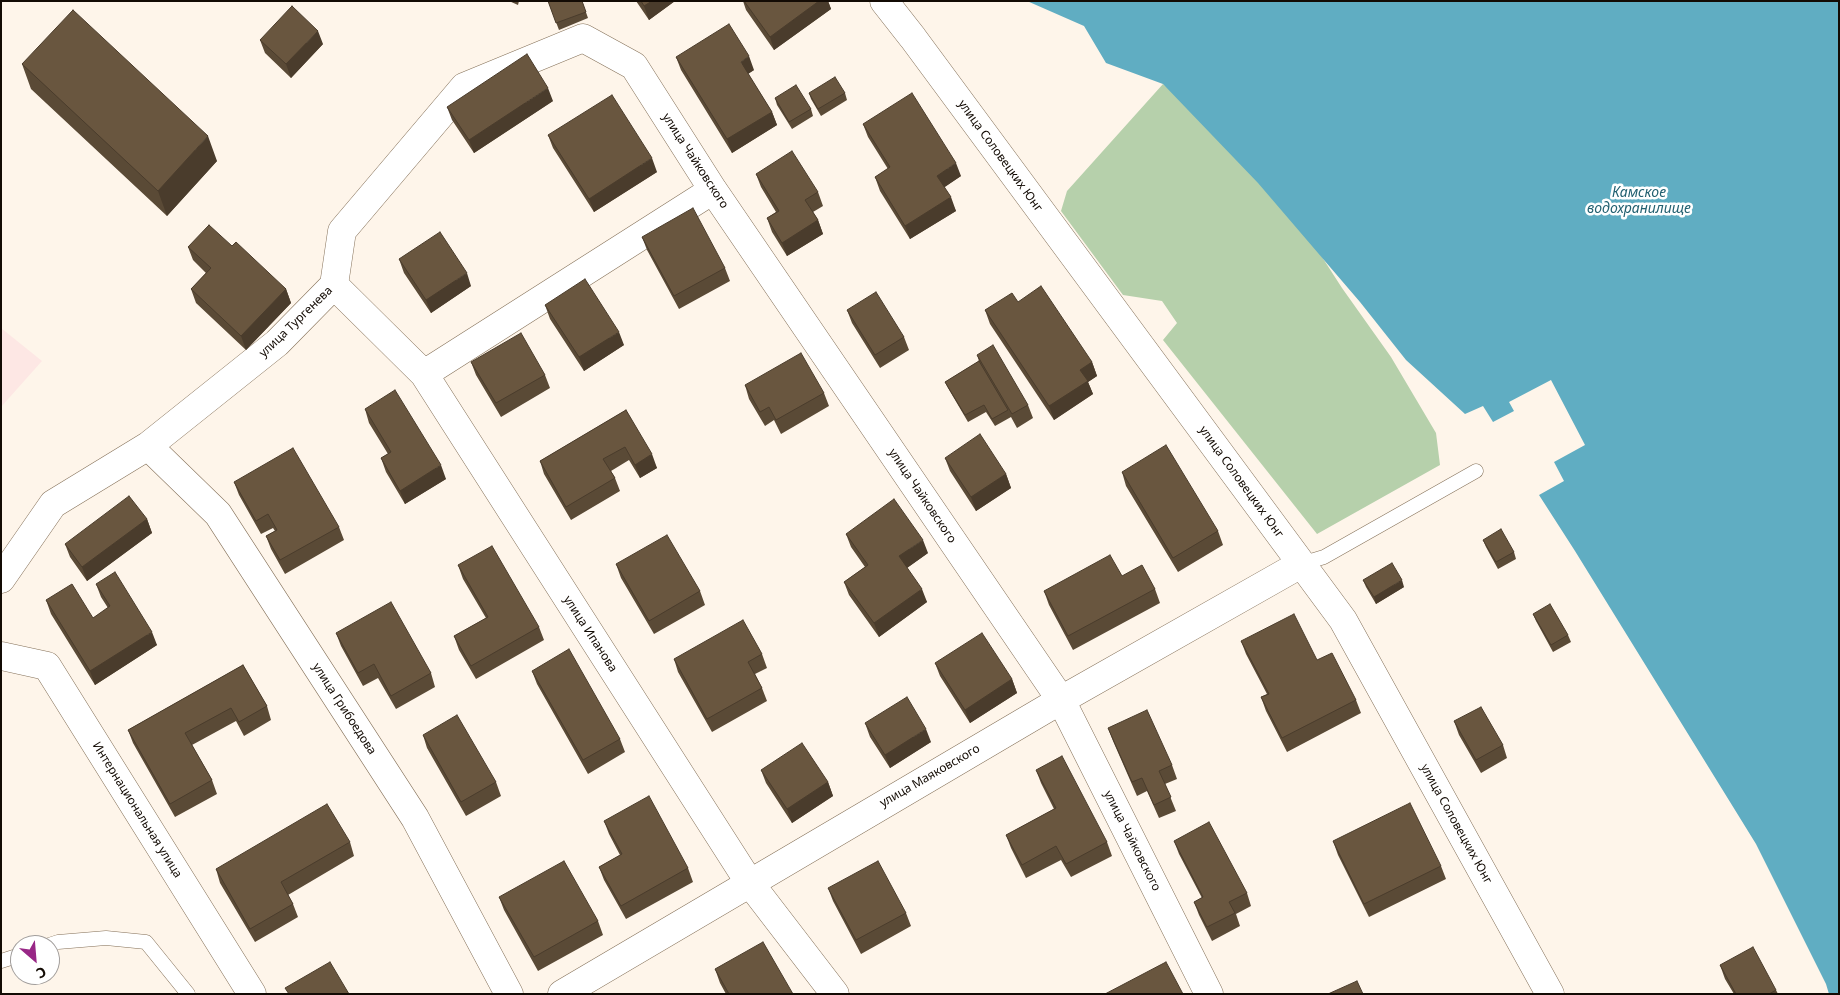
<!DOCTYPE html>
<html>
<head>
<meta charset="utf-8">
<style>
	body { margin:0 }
	#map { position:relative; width:1840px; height:995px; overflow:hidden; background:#fef5ea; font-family:"Noto Sans",sans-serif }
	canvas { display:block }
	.frame { position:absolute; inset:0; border:2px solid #130b04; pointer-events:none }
	.north { position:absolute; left:10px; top:935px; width:50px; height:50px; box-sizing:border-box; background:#fff; border:1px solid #a19d9b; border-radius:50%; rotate:153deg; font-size:14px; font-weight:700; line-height:20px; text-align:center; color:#130b04 }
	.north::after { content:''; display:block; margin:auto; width:18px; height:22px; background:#982786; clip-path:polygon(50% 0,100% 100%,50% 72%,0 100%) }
</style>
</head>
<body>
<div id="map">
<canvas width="1840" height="995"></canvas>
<div class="frame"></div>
<div class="north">С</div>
</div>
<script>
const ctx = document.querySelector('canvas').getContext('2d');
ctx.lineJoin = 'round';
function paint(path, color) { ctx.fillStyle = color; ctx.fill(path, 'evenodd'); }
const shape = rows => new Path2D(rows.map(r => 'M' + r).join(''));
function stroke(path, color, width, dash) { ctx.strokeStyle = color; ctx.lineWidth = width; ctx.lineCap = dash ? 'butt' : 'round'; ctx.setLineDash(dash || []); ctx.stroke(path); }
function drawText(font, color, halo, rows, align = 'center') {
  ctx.font = font + ' "Noto Sans",sans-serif'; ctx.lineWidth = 5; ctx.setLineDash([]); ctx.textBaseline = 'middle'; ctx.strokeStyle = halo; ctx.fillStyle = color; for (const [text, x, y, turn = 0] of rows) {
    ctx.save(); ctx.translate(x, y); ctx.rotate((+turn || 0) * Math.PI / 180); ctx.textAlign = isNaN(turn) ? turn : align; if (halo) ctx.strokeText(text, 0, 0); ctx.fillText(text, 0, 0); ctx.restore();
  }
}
const commercial = shape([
	[1,328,42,361,1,407]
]);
const green = shape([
	[1163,84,1264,167,1342,288,1391,357,1436,433,1440,465,1317,534,1163,340,1177,323,1162,301,1123,295,1061,211,1067,191]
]);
const water = shape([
	[1027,1,1839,1,1839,994,1829,994,1826,984,1756,844,1575,551,1539,495,1564,481,1554,462,1585,445,1551,380,1509,402,1514,411,1493,422,1483,406,1465,414,1406,360,1360,302,1258,183,1163,84,1106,63,1084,26]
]);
const lane = shape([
	[1301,564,1324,557,1476,471],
	[49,945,58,942,106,938,146,942,188,994],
	[1,961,20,955]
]);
const street = shape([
	[884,1,913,38,1343,620,1550,994],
	[334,285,424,374,749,882,835,994],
	[424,374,713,190],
	[148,446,218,514,415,818,509,994],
	[1,579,53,504,148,446,277,343,334,285,342,231,464,87,583,38,634,66,713,190,1061,700,1209,994],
	[1,656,47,666,252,994],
	[562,994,1061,700,1301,564]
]);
const wall = shape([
	[509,1,519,1,518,5],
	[548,1,582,1,588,18,559,30],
	[636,1,675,1,649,20],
	[743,1,828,1,831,9,774,50,746,10],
	[260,40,323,44,291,78,265,53],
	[676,57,754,70,748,74,772,112,777,125,732,153,681,70],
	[22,64,217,161,167,216,31,89],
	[809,93,845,93,847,100,821,116,811,99],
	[775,98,811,109,813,116,792,129,777,105],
	[553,101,474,153,452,120,447,107],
	[863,124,961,176,944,187,956,211,910,239,880,191,875,177,888,169,868,137],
	[548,135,657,172,594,212,553,148],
	[756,174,818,192,823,206,813,212,818,220,823,234,787,256,772,232,767,218,776,212,761,187],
	[642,237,725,268,730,281,679,309,647,250],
	[232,246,286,289,291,303,246,350,196,303,191,289,206,273,193,260,188,247],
	[399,259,471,286,431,313,404,273],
	[1018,302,1092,362,1097,376,1088,382,1093,394,1054,420,990,324,985,310],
	[545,305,624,345,584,371,550,319],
	[847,310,904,337,909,350,880,368,852,323],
	[977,355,1028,405,1033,418,1017,428,1011,417,995,426,986,412,968,422,948,388,945,382,979,361],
	[471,362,545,375,550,388,501,417,476,375],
	[745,385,824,393,829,406,781,434,774,420,765,426,749,399],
	[365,409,446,479,405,504,386,472,381,458,388,454,369,423],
	[626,410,657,468,640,478,629,460,611,471,615,478,620,491,571,520,544,474,540,461],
	[945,458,1006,474,1011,488,976,511,950,471],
	[1122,472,1218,531,1223,545,1178,572,1126,486],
	[234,482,339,527,344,540,285,574,271,549,266,536,275,531,273,528,261,534,239,495],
	[147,519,152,533,87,581,70,557,65,544],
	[846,534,928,553,907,568,927,602,879,637,849,595,844,582,865,567,851,547],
	[1483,540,1514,552,1516,559,1498,569,1486,547],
	[616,564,700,591,705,605,654,634,621,578],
	[458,565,539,627,544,640,476,679,459,650,454,636,486,618,463,579],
	[1122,576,1155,589,1160,603,1073,650,1049,605,1044,591],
	[1363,580,1404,587,1376,604,1366,587],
	[96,584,157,645,95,685,51,614,46,600,93,618,108,608,101,597],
	[1533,614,1568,635,1571,642,1553,652,1536,621],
	[336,633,431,673,435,687,396,709,378,678,363,686,341,646],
	[1241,641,1317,660,1356,700,1361,713,1287,752,1266,711,1261,697,1267,694,1246,654],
	[762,654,767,668,755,674,762,688,767,701,712,732,678,672,674,659],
	[935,663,1012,679,1017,693,970,723,940,676],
	[243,665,267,706,271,720,244,736,236,721,192,745,212,780,217,794,175,817,133,743,128,730],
	[532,671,620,739,625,752,588,774,537,684],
	[1454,721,1503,745,1507,758,1481,773,1459,735],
	[865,723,931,742,890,768,870,737],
	[1108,728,1172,765,1177,779,1165,784,1176,811,1159,818,1147,791,1137,796,1113,741],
	[423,735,496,782,501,796,466,816,427,748],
	[761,770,828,782,833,796,792,823,766,783],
	[1036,770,1107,842,1112,856,1071,877,1061,860,1026,878,1011,848,1006,835,1054,809,1041,783],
	[604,821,688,868,693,882,626,919,604,880,599,867,620,855,609,834],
	[1174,841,1247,893,1251,906,1236,914,1240,926,1212,941,1199,915,1194,902,1202,898,1179,854],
	[1333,841,1441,866,1446,879,1369,917,1338,855],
	[350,842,354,856,288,895,293,904,298,917,255,942,220,883,216,869],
	[828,888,906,913,911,926,861,954,833,901],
	[499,897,598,921,603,935,538,971,504,910],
	[1720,965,1776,990,1778,994,1734,994,1725,979],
	[715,969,793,994,726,994,720,983]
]);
const shadedWall = shape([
	[652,1,675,1,649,20,644,6],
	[819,1,828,1,831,9,774,50,770,37],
	[318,31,323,44,291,78,286,64],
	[749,56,754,70,746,75,741,62],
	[548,88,553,101,474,153,469,140],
	[772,112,777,125,732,153,727,139],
	[208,136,217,161,167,216,158,191],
	[652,158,657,172,594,212,589,199],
	[956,163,961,176,942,189,937,176],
	[951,197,956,211,910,239,905,226],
	[818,220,823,234,787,256,782,243],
	[467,273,471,286,431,313,426,300],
	[286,289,291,303,246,350,241,336],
	[619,332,624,345,584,371,579,357],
	[1092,362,1097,376,1088,382,1093,394,1054,420,1049,406,1080,370],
	[652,454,657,468,640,478,635,465],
	[441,465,446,479,405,504,400,491],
	[1006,474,1011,488,976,511,971,497],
	[147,519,152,533,87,581,82,567],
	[923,540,928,553,904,570,899,556],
	[1402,580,1404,587,1376,604,1374,597],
	[922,589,927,602,879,637,874,623],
	[152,632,157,645,95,685,90,671],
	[1012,679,1017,693,970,723,965,710],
	[926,729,931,742,890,768,885,755],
	[828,782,833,796,792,823,787,809]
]);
const building = shape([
	[548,1,582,1,586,12,556,23,548,1],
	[641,1,652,1,644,6,641,1],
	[744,1,819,1,770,37,744,1],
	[292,6,318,31,286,64,260,40,292,6],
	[73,10,208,136,158,191,22,64,73,10],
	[729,24,749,56,741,62,772,112,727,139,676,57,729,24],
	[527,54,548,88,469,140,447,107,527,54],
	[835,77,845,93,818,109,809,93,835,77],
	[796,85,811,109,789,122,775,98,796,85],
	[912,93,956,163,937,176,951,197,905,226,875,177,890,167,863,124,912,93],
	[612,95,652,158,589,199,548,135,612,95],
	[792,151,818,192,805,200,818,220,782,243,767,218,779,211,756,174,792,151],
	[693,208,725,268,674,296,642,237,693,208],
	[209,225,232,246,236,242,286,289,241,336,191,289,211,268,188,247,209,225],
	[440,232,467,273,426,300,399,259,440,232],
	[585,279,619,332,579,357,545,305,585,279],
	[1041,286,1092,362,1080,370,1088,381,1049,406,985,310,1012,293,1018,302,1041,286],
	[876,292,904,337,875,355,847,310,876,292],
	[521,333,545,375,496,403,471,362,521,333],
	[993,345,1028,405,1012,414,977,355,993,345],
	[801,353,824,393,776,420,769,407,760,412,745,385,801,353],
	[979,361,1008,410,992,419,984,405,965,415,945,382,979,361],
	[395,390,441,465,400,491,381,458,391,452,365,409,395,390],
	[626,410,652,454,635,465,625,447,603,459,615,478,566,507,540,461,626,410],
	[980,434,1006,474,971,497,945,458,980,434],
	[1166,445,1218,531,1173,558,1122,472,1166,445],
	[293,448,339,527,280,560,266,536,277,530,268,514,256,521,234,482,293,448],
	[129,496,147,519,82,567,65,544,129,496],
	[894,499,923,540,899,556,922,589,874,623,844,582,868,565,846,534,894,499],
	[1501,529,1514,552,1496,562,1483,540,1501,529],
	[667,535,700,591,649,621,616,564,667,535],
	[492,546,539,627,471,666,454,636,488,617,458,565,492,546],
	[1110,555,1122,576,1142,565,1155,589,1068,636,1044,591,1110,555],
	[1392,563,1402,580,1374,597,1363,580,1392,563],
	[115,572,152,632,90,671,46,600,72,584,93,618,110,606,96,584,115,572],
	[391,602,431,673,391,696,374,664,358,673,336,633,391,602],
	[1550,604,1568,635,1551,645,1533,614,1550,604],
	[1294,614,1317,660,1332,653,1356,700,1282,738,1261,697,1269,694,1241,641,1294,614],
	[743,620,762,654,748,662,762,688,707,719,674,659,743,620],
	[982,633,1012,679,965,710,935,663,982,633],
	[569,649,620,739,583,760,532,671,569,649],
	[243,665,267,706,239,722,231,708,185,733,212,780,170,804,128,730,243,665],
	[907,697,926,729,885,755,865,723,907,697],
	[1481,707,1503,745,1476,760,1454,721,1481,707],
	[1147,710,1172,765,1159,771,1171,797,1154,805,1142,778,1132,782,1108,728,1147,710],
	[457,715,496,782,461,802,423,735,457,715],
	[802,743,828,782,787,809,761,770,802,743],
	[1062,756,1107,842,1066,864,1056,846,1022,865,1006,835,1056,808,1036,770,1062,756],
	[649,796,688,868,621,906,599,867,622,854,604,821,649,796],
	[1410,803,1441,866,1364,904,1333,841,1410,803],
	[327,804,350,842,281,882,293,904,250,929,216,869,327,804],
	[1209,822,1247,893,1229,902,1235,913,1207,927,1194,902,1203,897,1174,841,1209,822],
	[564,861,598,921,534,957,499,897,564,861],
	[878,861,906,913,856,940,828,888,878,861],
	[763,942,793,994,729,994,715,969,763,942],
	[1753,947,1776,990,1769,994,1736,994,1720,965,1753,947],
	[330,962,349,994,289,994,285,988,330,962],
	[1166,962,1183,994,1105,994,1166,962],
	[1357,981,1363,994,1328,994,1357,981]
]);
const streetNames = [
	["улица Соловецких Юнг",1000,156,54],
	["улица Чайковского",695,161,57],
	["улица Тургенева",296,322,-44],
	["улица Соловецких Юнг",1241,482,54],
	["улица Чайковского",922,496,56],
	["улица Ипанова",590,634,57],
	["улица Грибоедова",344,709,57],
	["улица Маяковского",930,776,-30],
	["Интернациональная улица",137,810,58],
	["улица Соловецких Юнг",1456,824,61],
	["улица Чайковского",1132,841,63]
];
const waterNames = [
	["Камское",1639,193],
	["водохранилище",1639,209]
];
paint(commercial, '#fde7e4');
paint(green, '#b6d0ab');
paint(water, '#60adc2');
stroke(lane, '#847058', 15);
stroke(street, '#847058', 29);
stroke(lane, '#fff', 14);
stroke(street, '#fff', 28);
paint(wall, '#5a4a36');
paint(shadedWall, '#4a3c2c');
paint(building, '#69563f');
stroke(building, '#4a3c2c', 1);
drawText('12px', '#130b04', '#fff', streetNames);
drawText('italic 14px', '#226070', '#fff', waterNames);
</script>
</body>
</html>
